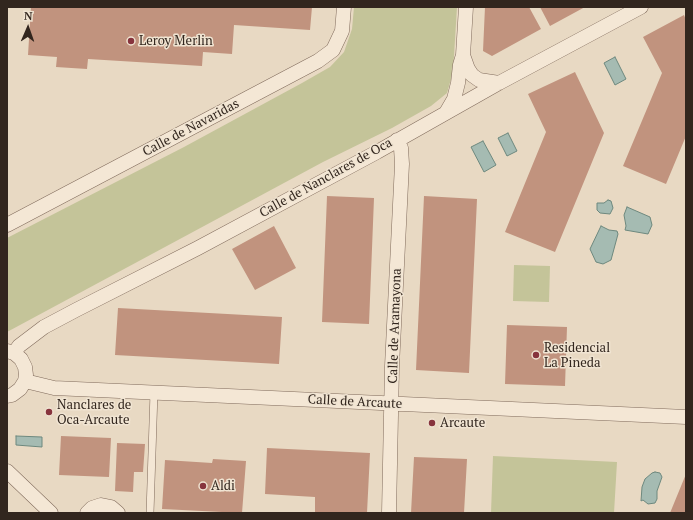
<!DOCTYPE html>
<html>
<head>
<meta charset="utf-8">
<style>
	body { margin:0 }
	#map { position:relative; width:693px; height:520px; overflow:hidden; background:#e8d9c3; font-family:"PT Serif",serif }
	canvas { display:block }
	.frame { position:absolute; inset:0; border:8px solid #32261e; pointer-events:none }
	.north { position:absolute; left:8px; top:8px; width:40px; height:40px; -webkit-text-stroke:3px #f0e4d2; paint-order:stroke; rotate:2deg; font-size:11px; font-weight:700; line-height:16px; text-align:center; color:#32261e }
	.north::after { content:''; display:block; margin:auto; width:14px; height:18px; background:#32261e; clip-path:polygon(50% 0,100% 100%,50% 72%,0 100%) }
</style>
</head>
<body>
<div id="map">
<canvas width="693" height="520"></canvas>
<div class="frame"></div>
<div class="north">N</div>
</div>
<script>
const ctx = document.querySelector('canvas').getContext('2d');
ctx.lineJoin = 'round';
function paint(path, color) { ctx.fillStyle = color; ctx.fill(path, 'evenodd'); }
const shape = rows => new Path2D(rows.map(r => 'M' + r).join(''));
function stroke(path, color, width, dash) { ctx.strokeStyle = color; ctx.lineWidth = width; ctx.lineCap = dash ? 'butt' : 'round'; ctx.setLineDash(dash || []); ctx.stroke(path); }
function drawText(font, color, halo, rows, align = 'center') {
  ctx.font = font + ' "PT Serif",serif'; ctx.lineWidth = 3; ctx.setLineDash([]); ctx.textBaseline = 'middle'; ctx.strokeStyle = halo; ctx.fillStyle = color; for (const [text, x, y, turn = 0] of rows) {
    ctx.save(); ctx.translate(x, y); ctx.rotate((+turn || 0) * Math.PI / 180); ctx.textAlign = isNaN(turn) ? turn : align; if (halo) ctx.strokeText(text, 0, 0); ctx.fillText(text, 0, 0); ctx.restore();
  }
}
const green = shape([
	[354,7,457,7,453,72,447,93,431,106,392,128,323,162,7,332,7,238,184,147,302,83,330,67,344,52,352,29],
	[514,265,550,266,549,302,513,301],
	[493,456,617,462,614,513,491,513]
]);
const water = shape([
	[615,57,626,79,615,85,604,63,615,57],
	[508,133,517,151,507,156,498,138,508,133],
	[483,141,496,165,484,172,471,147,483,141],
	[608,200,611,201,613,208,610,214,600,213,597,210,597,203,604,203,608,200],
	[627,207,650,217,652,225,648,234,625,230,626,226,624,215,627,207],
	[601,226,609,230,617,231,618,234,611,260,603,264,596,262,590,249,601,226],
	[16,436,42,437,42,447,16,445,16,436],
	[655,472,660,473,662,477,657,491,657,499,655,503,648,504,643,500,641,501,642,487,645,479,652,473,655,472]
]);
const building = shape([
	[31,7,312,7,310,30,234,25,232,54,203,52,202,66,88,59,87,69,56,67,57,57,28,55],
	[485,7,529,7,541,29,492,56,483,51],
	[540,7,585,7,550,26],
	[684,15,686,20,686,136,666,184,623,166,662,73,643,37],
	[575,72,604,133,555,252,505,232,546,132,528,94],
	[327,196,374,198,369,324,322,322],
	[424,196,477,199,469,373,416,370],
	[274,226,296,268,255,290,232,249],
	[118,308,282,317,279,364,115,355],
	[507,325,567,327,565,386,505,384],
	[61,436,111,438,109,477,59,475],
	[117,443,145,444,143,472,134,472,133,492,115,491],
	[267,448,370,453,367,513,315,513,315,497,265,494],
	[414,457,467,459,464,513,411,513],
	[213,459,246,461,242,513,162,509,165,460,212,463],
	[686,474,686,513,670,513]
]);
const lane = shape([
	[150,513,154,392]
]);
const street = shape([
	[463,55,468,69,472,75,479,80,499,83],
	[447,111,454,99,458,83,460,65,463,55,466,7],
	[7,225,318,61,333,50,342,31,344,7],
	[7,351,14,353,21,359,25,367,26,375,25,381,20,389,12,395,7,396],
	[14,353,19,346,44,327,76,310,198,248,377,152,499,83,641,7],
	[25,381,54,388,686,417],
	[7,471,51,513],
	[87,513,92,508,101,505,111,507,118,513],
	[389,513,392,366,402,164,401,148,397,140]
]);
const markers = [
	[131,41,4,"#87343d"],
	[536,355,4,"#87343d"],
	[49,412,4,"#87343d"],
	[432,423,4,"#87343d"],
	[203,486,4,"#87343d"]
];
const poiNames = [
	["Leroy Merlin",139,41],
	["Residencial",544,348],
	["La Pineda",544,363],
	["Nanclares de",57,405],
	["Oca-Arcaute",57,420],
	["Arcaute",440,423],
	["Aldi",211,486]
];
const streetNames = [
	["Calle de Navaridas",191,128,-28],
	["Calle de Nanclares de Oca",326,178,-29],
	["Calle de Aramayona",395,326,-88],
	["Calle de Arcaute",355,402,3]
];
paint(green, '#c4c499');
paint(water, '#a5bbb2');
stroke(water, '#6d887e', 1);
paint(building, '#c1937e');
stroke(lane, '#806b5c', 8);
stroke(street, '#806b5c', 15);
stroke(lane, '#f4e7d5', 7);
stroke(street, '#f4e7d5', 14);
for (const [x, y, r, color] of markers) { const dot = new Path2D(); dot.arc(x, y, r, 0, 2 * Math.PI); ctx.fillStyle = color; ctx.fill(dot); stroke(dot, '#f0e4d2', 1.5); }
drawText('13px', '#32261e', '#f0e4d2', poiNames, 'left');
drawText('13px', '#32261e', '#f0e4d2', streetNames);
</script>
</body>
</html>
